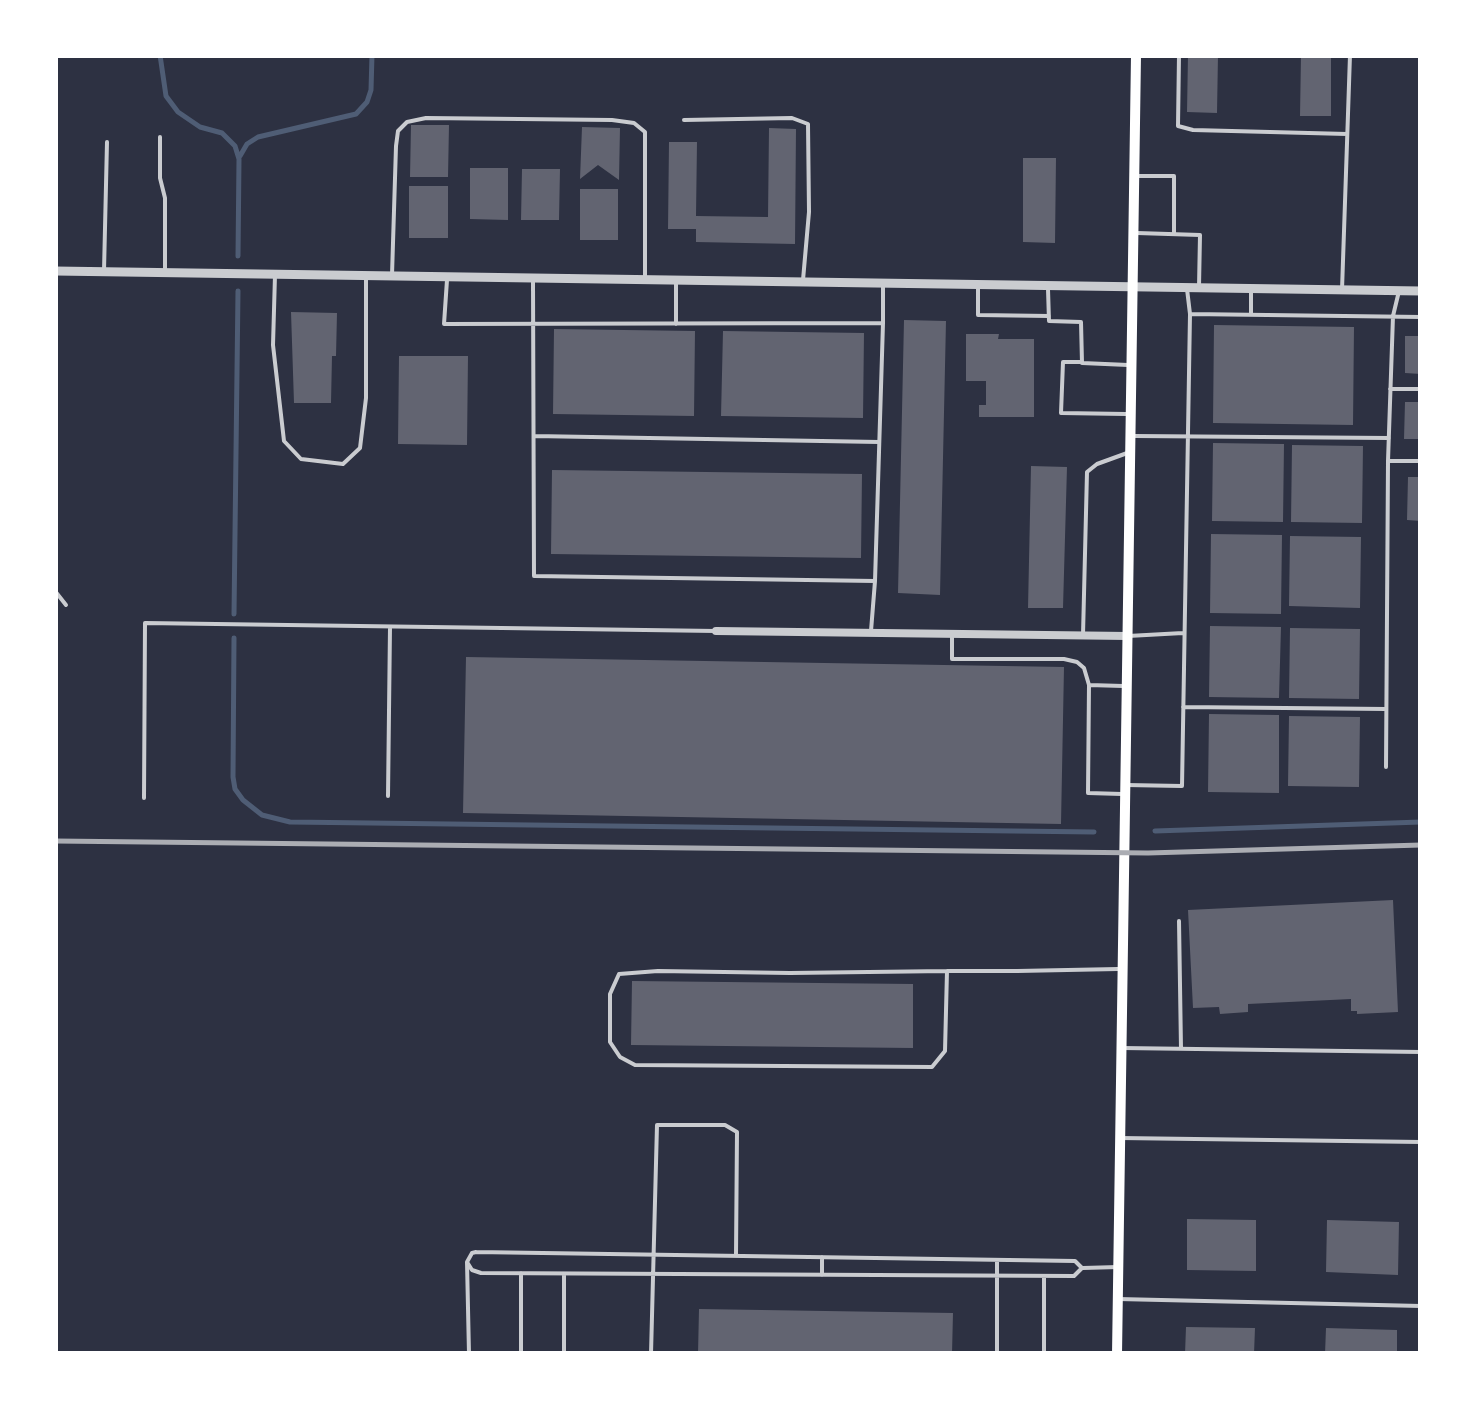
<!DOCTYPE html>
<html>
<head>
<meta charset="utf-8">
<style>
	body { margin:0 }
	#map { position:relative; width:1476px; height:1409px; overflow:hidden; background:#2d3142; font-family:"Titillium Web",sans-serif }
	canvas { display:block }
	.frame { position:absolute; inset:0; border:58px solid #fff; pointer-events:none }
</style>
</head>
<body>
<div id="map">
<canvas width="1476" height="1409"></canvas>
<div class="frame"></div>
</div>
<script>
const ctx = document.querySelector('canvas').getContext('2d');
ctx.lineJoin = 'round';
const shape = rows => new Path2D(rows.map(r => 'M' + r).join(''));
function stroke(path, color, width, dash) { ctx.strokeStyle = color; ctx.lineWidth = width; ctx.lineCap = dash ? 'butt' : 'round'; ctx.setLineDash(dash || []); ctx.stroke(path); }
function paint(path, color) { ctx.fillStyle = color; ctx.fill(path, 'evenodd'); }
const stream = shape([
	[160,55,166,96,178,112,200,127,222,133,235,146,239,159,238,256],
	[240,156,247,144,258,137,356,114,367,102,371,90,372,55],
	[234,614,238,291],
	[234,638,233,777,235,789,243,800,262,815,290,822,1094,832],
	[1155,831,1421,822]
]);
const building = shape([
	[1188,55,1218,55,1217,113,1187,112],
	[1301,55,1331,55,1331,116,1300,116],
	[411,125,449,125,448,177,410,177],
	[582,127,620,128,619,180,598,165,580,179],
	[769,128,796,129,795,244,696,242,696,229,668,229,669,142,697,142,696,216,768,217],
	[1023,158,1056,158,1055,243,1023,242],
	[470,168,508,168,508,220,470,219],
	[522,169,560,169,559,220,521,220],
	[409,186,448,186,448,238,409,238],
	[580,189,618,189,618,240,580,240],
	[291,312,337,313,336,356,332,356,331,403,294,403],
	[904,320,946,321,940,595,898,593],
	[1214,325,1354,327,1353,425,1213,423],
	[554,329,695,331,694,416,553,414],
	[723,331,864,333,863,418,721,416],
	[966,334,999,334,998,339,1034,339,1034,417,979,417,979,405,986,405,986,381,966,381],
	[1405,336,1421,336,1421,374,1405,373],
	[399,356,468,356,467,445,398,444],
	[1405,402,1421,402,1421,439,1404,439],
	[1213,443,1284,444,1283,522,1212,521],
	[1292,445,1363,446,1362,523,1291,522],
	[1031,466,1067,467,1063,608,1028,608],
	[552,470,862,474,861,558,551,554],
	[1408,477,1421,477,1421,521,1407,520],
	[1211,534,1282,535,1281,614,1210,613],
	[1290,536,1361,537,1360,608,1289,606],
	[1210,626,1281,627,1279,698,1209,697],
	[1290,628,1360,629,1359,699,1289,698],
	[466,657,1064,667,1061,824,463,813],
	[1209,714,1279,715,1279,793,1208,792],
	[1289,716,1360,717,1359,787,1288,786],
	[1393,900,1398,1012,1357,1014,1357,1011,1351,1011,1351,999,1248,1004,1248,1012,1220,1014,1219,1007,1193,1008,1188,910],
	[632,981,913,984,913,1048,631,1045],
	[1187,1219,1256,1220,1256,1271,1187,1270],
	[1327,1220,1399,1222,1398,1275,1326,1272],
	[699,1309,953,1313,952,1354,698,1354],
	[1186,1327,1255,1328,1254,1354,1185,1354],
	[1326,1328,1397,1330,1397,1354,1325,1354]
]);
const service = shape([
	[1179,55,1178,126,1193,130,1347,134],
	[684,120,792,118,808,124,809,212,803,280],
	[160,137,160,178,165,198,165,272],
	[1138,176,1174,176,1174,234],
	[1137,233,1200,235,1199,287],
	[104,271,107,142],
	[275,275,273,345,284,441,301,459,343,464,360,448,366,398,366,279],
	[392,275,396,146,398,131,407,122,426,118,612,120,634,123,645,132,645,278],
	[447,280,444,324,883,323,883,285],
	[533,282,534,576,875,581,871,631],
	[978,287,978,315,1049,316],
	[1048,289,1049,321,1081,322,1082,363,1128,365],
	[1187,289,1190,314],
	[1342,290,1350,55],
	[1251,315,1251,290],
	[676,324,676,283],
	[1082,362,1063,362,1061,413,1126,414],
	[1390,389,1421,389],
	[534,436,879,442],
	[1135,436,1389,438],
	[1388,461,1421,461],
	[875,581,883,323],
	[55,591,66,605],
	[1083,635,1087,472,1097,464,1130,452],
	[952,636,952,659,1064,659,1077,662,1084,668,1089,685],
	[1128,636,1183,633],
	[1183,707,1386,709],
	[1386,767,1388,461,1393,316,1399,291],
	[1126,785,1182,786,1190,314,1421,317],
	[1122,794,1088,793,1089,685,1123,686],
	[388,796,390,627],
	[144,798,145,623,716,631],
	[1179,921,1181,1049],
	[947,971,945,1051,932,1067,635,1065,620,1057,610,1042,610,994,619,974,658,971,790,973,947,971,1017,971,1118,969],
	[1122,1048,1421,1052],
	[1120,1138,1421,1142],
	[476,1252,1075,1261,1082,1268,1074,1276,481,1273,472,1270,467,1262,472,1253,476,1252],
	[822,1257,822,1275],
	[997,1260,997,1354],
	[467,1262,469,1354],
	[1083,1268,1118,1267],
	[564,1274,564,1354],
	[1118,1299,1421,1306],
	[521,1354,521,1273],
	[651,1354,657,1125,725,1125,737,1132,736,1255],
	[1044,1354,1044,1276]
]);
const minor = shape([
	[716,631,1128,636]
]);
const tertiary = shape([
	[55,271,1421,291]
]);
const secondary = shape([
	[1117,1354,1136,55]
]);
const rail = shape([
	[55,841,1148,853,1421,845]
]);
stroke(stream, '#4f5d75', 5);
paint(building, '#626471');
stroke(service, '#caccd0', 4);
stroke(minor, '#caccd0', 8);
stroke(tertiary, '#caccd0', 9);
stroke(secondary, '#fff', 10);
stroke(rail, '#abadb3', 5);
</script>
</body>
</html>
